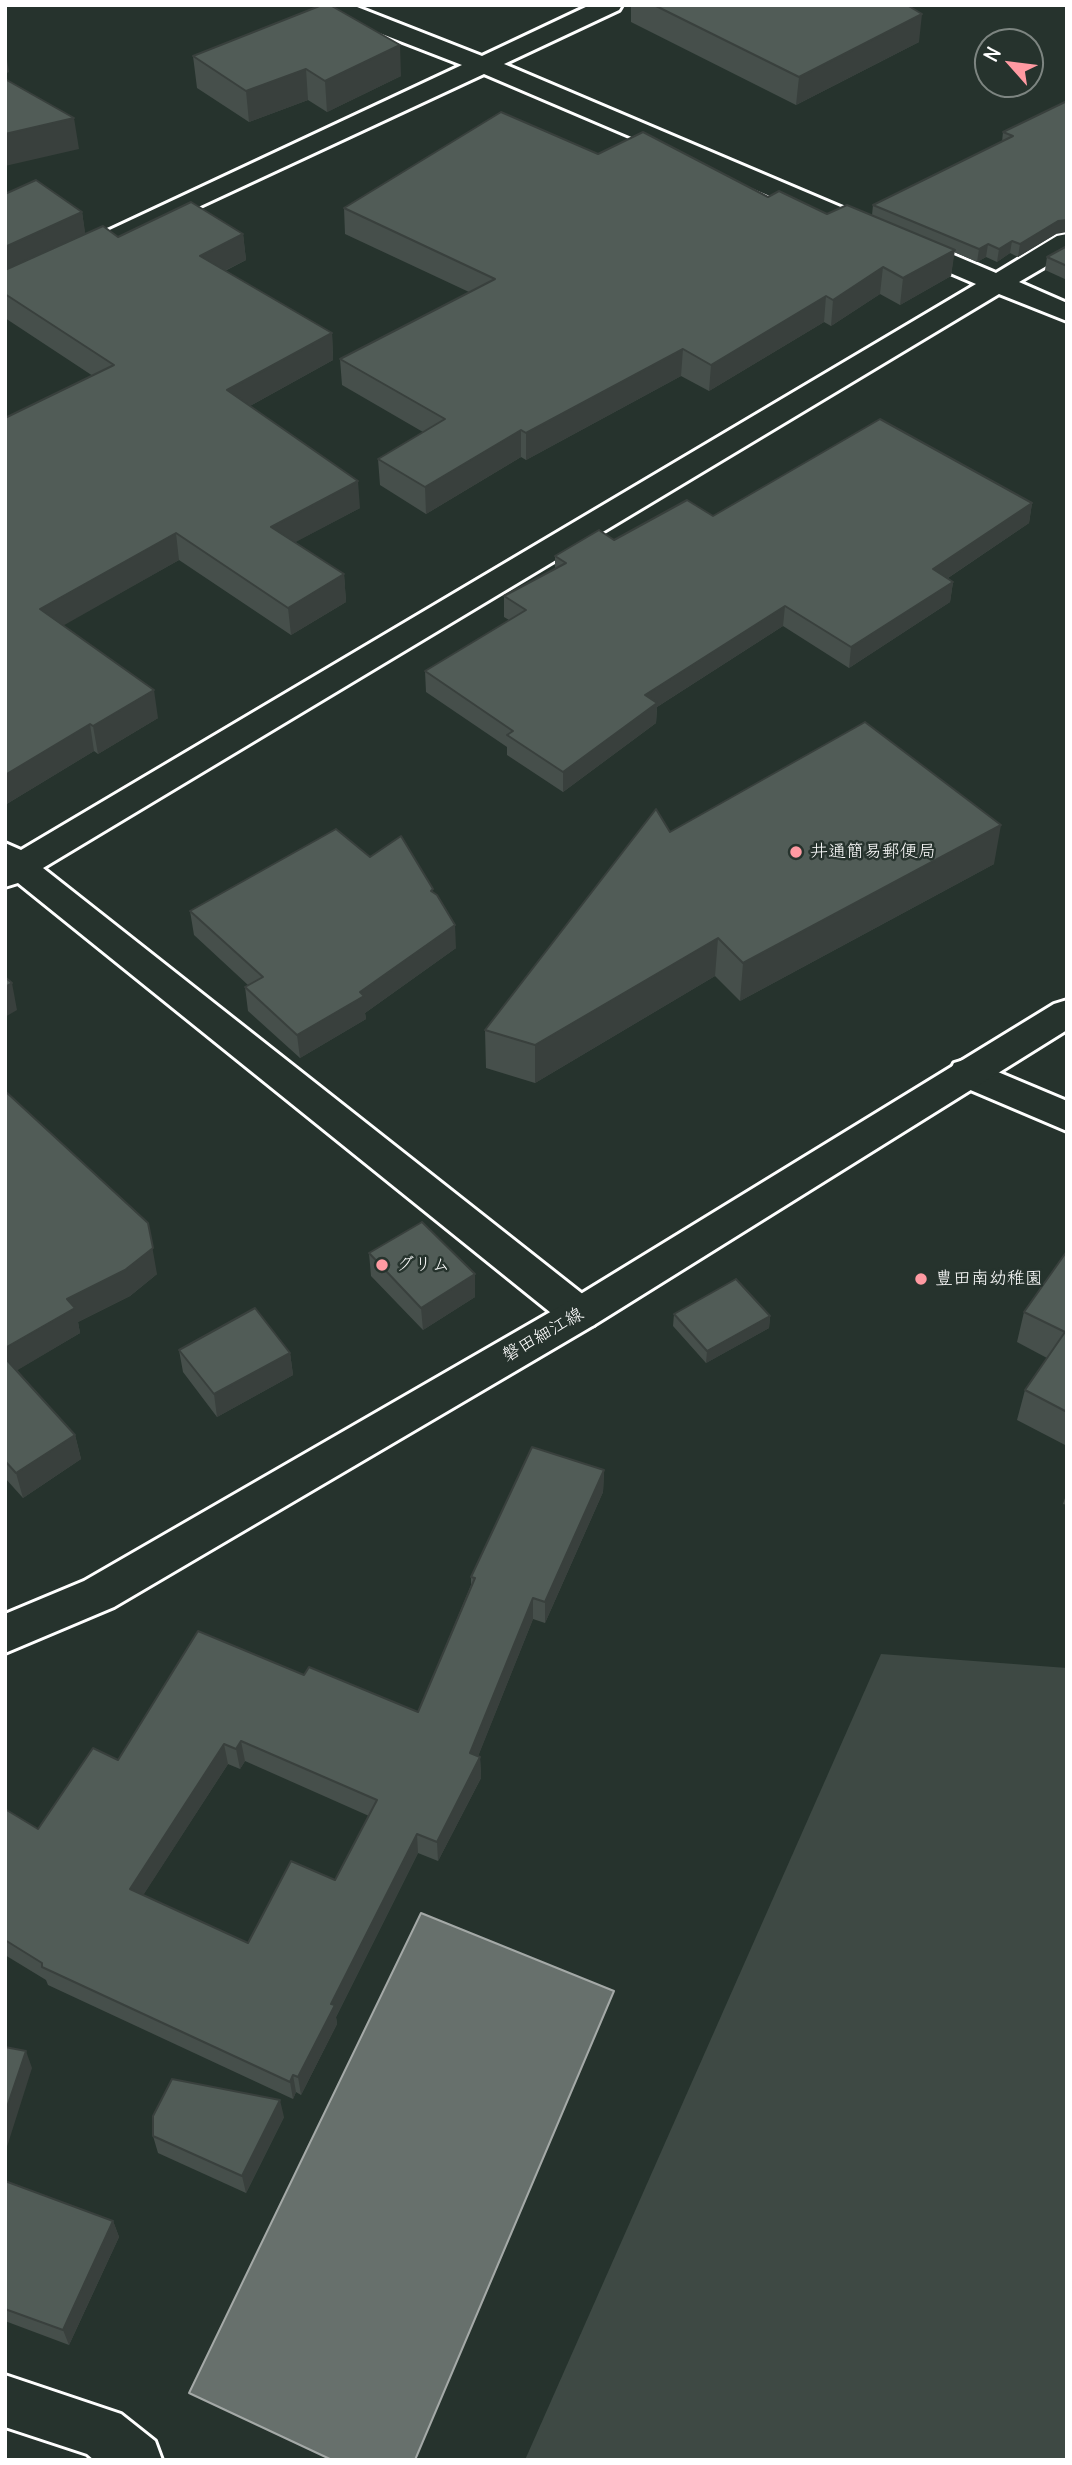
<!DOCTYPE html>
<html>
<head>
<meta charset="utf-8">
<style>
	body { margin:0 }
	#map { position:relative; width:1072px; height:2465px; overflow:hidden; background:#26332d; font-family:Delius,sans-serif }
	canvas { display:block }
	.frame { position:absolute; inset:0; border:7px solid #fff; pointer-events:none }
	.north { position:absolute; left:974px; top:28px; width:70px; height:70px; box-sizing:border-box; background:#26332d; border:2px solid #7d8581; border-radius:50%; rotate:298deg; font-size:19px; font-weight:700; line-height:28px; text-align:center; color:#fff }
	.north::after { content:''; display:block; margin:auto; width:24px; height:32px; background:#ff9aa2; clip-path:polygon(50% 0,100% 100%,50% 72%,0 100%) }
</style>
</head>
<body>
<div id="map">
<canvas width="1072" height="2465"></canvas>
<div class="frame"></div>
<div class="north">N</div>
</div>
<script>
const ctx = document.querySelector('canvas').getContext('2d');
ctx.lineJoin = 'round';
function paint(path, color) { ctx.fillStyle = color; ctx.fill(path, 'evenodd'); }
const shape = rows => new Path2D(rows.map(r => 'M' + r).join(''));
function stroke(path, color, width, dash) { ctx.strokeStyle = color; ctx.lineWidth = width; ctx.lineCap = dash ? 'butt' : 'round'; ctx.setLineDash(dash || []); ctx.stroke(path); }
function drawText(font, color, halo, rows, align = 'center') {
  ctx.font = font + ' Delius,"Klee One",sans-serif'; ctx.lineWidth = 5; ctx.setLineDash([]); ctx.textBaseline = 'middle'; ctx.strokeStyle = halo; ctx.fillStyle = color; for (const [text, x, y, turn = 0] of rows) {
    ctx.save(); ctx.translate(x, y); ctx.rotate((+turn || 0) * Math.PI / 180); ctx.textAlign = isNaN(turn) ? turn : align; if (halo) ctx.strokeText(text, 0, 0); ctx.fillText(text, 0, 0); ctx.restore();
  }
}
const green = shape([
	[881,1654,1067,1668,1067,2460,525,2460]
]);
const water = shape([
	[421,1913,614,1991,415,2460,332,2460,189,2393,421,1913]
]);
const street = shape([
	[317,5,352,5,482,56,590,5,622,5,619,10,504,64,996,273,1057,236,1067,234,1067,254,1019,282,1067,303,1067,321,999,294,43,868,594,1303,600,1314,594,1325,580,1330,566,1325,18,883,5,887,5,843,21,850,976,284,484,74,5,297,5,279,462,65,320,10,317,5],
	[967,1059,1067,1101,1067,1131,954,1083,949,1073,954,1063,967,1059],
	[5,2375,121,2414,155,2441,162,2460,94,2460,87,2454,5,2427,5,2375]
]);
const secondary = shape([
	[1067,1000,1067,1030,594,1325,114,1607,5,1653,5,1614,84,1581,566,1303,1054,1004,1067,1000]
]);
const wall = shape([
	[631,5,907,5,919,42,796,105,631,22],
	[193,56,401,76,327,112,308,100,249,122,197,88],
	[1067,101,1056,234,1018,257,1010,253,997,262,986,257,977,262,954,252,951,276,900,305,880,294,831,326,824,322,709,391,681,376,526,460,521,457,426,514,380,485,378,459,423,432,342,385,340,359,469,292,345,234,344,208,598,154,768,197,827,214,872,215,873,205,1002,142,1003,132],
	[5,194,82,212,85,234,118,237,243,234,246,260,225,271,332,333,333,360,250,406,360,508,295,542,344,574,346,602,291,635,179,560,63,625,158,718,98,754,94,751,5,805,5,418,93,376,5,318],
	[1067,246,1067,280,1045,270,1047,257],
	[1032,503,1029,523,948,578,953,582,950,602,849,668,783,626,657,707,656,723,563,792,507,755,507,747,426,692,425,671,509,620,504,617,504,596,555,569,555,556,614,540,713,516],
	[670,832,994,864,740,1001,715,976,535,1083,486,1068,485,1030],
	[370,857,434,893,456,948,365,1013,366,1019,300,1058,248,1011,245,987,248,985,194,935,190,911],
	[5,1091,157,1274,130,1296,78,1322,80,1333,17,1370,75,1435,81,1459,23,1498,5,1478],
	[1067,1251,1067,1446,1017,1420,1025,1390,1047,1358,1017,1342,1024,1312],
	[369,1253,475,1274,475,1297,423,1330,371,1276],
	[674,1314,770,1316,769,1328,706,1363,673,1326],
	[179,1350,290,1353,293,1375,217,1417,183,1372],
	[604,1470,603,1492,545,1623,533,1619,478,1756,480,1757,481,1778,438,1861,418,1853,336,2017,337,2024,301,2095,296,2092,293,2099,48,1985,46,1980,5,1955,5,1809,38,1829,118,1760,304,1675,418,1712,471,1585,471,1577],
	[245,1761,369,1816,335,1880,248,1943,143,1895,228,1764,240,1769],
	[1067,1492,1067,1505,1063,1504],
	[284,2117,246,2193,158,2153,153,2136],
	[5,2181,113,2221,119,2237,69,2345,5,2321]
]);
const shadedWall = shape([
	[922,14,919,42,796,105,799,77],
	[400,45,401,76,327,112,325,81],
	[5,46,9,72,5,74],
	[306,69,308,100,249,122,246,91],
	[74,118,79,149,5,166,5,134],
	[82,212,86,238,5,276,5,247],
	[1067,220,1067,232,1056,234,1018,257,1020,244,1058,221],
	[243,234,246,260,202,282,200,256],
	[1012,241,1010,253,997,262,999,249],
	[988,244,986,257,977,262,979,249],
	[955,250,951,276,900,305,903,278],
	[883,267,880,294,831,326,833,300],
	[826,296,824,322,709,391,711,365],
	[332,333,333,360,230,417,227,390],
	[683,349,681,376,526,460,526,433],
	[521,430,521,457,426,514,425,487],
	[358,481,360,508,273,554,271,527],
	[1032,503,1029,523,930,590,933,569],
	[176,533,179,560,45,636,40,609],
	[344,574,346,602,291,635,288,608],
	[953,582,950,602,849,668,851,647],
	[785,606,783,626,657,707,656,723,563,792,563,772,645,695],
	[154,690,158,718,98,754,93,726],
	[90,724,94,751,5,805,5,775],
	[1001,825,994,864,740,1001,743,963],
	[455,925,456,948,365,1013,366,1019,300,1058,297,1035,360,992],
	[718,938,715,976,535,1083,535,1045],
	[12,983,17,1010,5,1017,5,987],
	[148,1223,157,1274,130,1296,78,1322,80,1333,6,1377,5,1348,67,1299],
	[475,1274,475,1297,423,1330,421,1308],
	[770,1316,769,1328,706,1363,707,1351],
	[290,1353,293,1375,217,1417,214,1394],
	[75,1435,81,1459,23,1498,16,1473],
	[604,1470,603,1492,545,1623,545,1602],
	[533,1598,533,1619,471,1774,470,1753],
	[241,1741,245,1761,240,1769,236,1749],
	[224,1744,228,1764,135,1908,130,1889],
	[480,1757,481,1778,438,1861,437,1842],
	[417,1834,418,1853,336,2017,337,2024,301,2095,298,2077,331,2004],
	[26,2051,32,2068,5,2153,5,2113],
	[293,2075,296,2092,293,2099,290,2082],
	[280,2100,284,2117,246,2193,242,2176],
	[113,2221,119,2237,69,2345,63,2330]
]);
const building = shape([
	[322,5,330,5,400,45,325,81,306,69,246,91,193,56,322,5],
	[654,5,907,5,922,14,799,77,654,5],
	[5,79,74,118,5,134,5,79],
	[1067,101,1067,220,1058,221,1020,244,1012,241,999,249,988,244,979,249,873,205,1013,136,1003,132,1067,101],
	[501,112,598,154,643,132,768,197,779,191,827,214,847,205,955,250,903,278,883,267,833,300,826,296,711,365,683,349,526,433,521,430,425,487,378,459,445,419,340,359,495,279,344,208,501,112],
	[36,180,82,212,5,247,5,194,36,180],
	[191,202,243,234,200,256,332,333,227,390,358,481,271,527,344,574,288,608,176,533,40,609,154,690,93,726,90,724,5,775,5,418,114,365,5,294,5,270,103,226,118,237,191,202],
	[1067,246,1067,266,1047,257,1067,246],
	[880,419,1032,503,933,569,953,582,851,647,785,606,645,695,657,703,563,772,507,735,513,731,425,671,526,610,504,596,566,563,555,556,599,530,614,540,687,500,713,516,880,419],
	[865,722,1001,825,743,963,718,938,535,1045,485,1030,656,809,670,832,865,722],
	[336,829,370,857,401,836,433,889,431,891,437,895,455,925,360,992,364,996,297,1035,245,987,263,977,190,911,336,829],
	[5,977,12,983,5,987,5,977],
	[5,1091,148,1223,153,1248,125,1270,67,1299,75,1308,5,1348,5,1091],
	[422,1222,475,1274,421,1308,369,1253,422,1222],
	[1067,1251,1067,1412,1025,1390,1065,1332,1024,1312,1067,1251],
	[736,1279,770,1316,707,1351,674,1314,736,1279],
	[255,1308,290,1353,214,1394,179,1350,255,1308],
	[5,1358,75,1435,16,1473,5,1461,5,1358],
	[532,1447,604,1470,545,1602,533,1598,470,1753,480,1757,437,1842,417,1834,331,2004,335,2005,298,2077,293,2075,290,2082,42,1967,42,1963,5,1940,5,1809,38,1829,93,1748,118,1760,198,1631,304,1675,309,1667,418,1712,475,1578,471,1577,532,1447],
	[241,1741,377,1800,335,1880,291,1861,248,1943,130,1889,224,1744,236,1749,241,1741],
	[5,2047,26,2051,5,2113,5,2047],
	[172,2079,280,2100,242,2176,153,2136,153,2116,172,2079],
	[5,2181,113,2221,63,2330,5,2309,5,2181]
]);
const markers = [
	[796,852,7,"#ff9aa2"],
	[382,1265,7,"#ff9aa2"],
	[921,1279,7,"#ff9aa2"]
];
const poiNames = [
	["井通簡易郵便局",810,852],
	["グリム",396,1265],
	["豊田南幼稚園",935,1279]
];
const streetNames = [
	["磐田細江線",543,1335,-30]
];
paint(green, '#3e4944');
paint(water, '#67706c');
stroke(water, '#a4a9a7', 2);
stroke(street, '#fff', 6);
stroke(secondary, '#fff', 6);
paint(street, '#26332d');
paint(secondary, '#26332d');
paint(wall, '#464f4b');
paint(shadedWall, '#39403d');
paint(building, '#515c57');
stroke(building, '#39403d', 2);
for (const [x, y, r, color] of markers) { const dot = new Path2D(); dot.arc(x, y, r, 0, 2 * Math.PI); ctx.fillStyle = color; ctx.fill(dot); stroke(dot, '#26332d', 2.5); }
drawText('18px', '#fff', '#26332d', poiNames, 'left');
drawText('18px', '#fff', '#26332d', streetNames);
</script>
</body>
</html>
